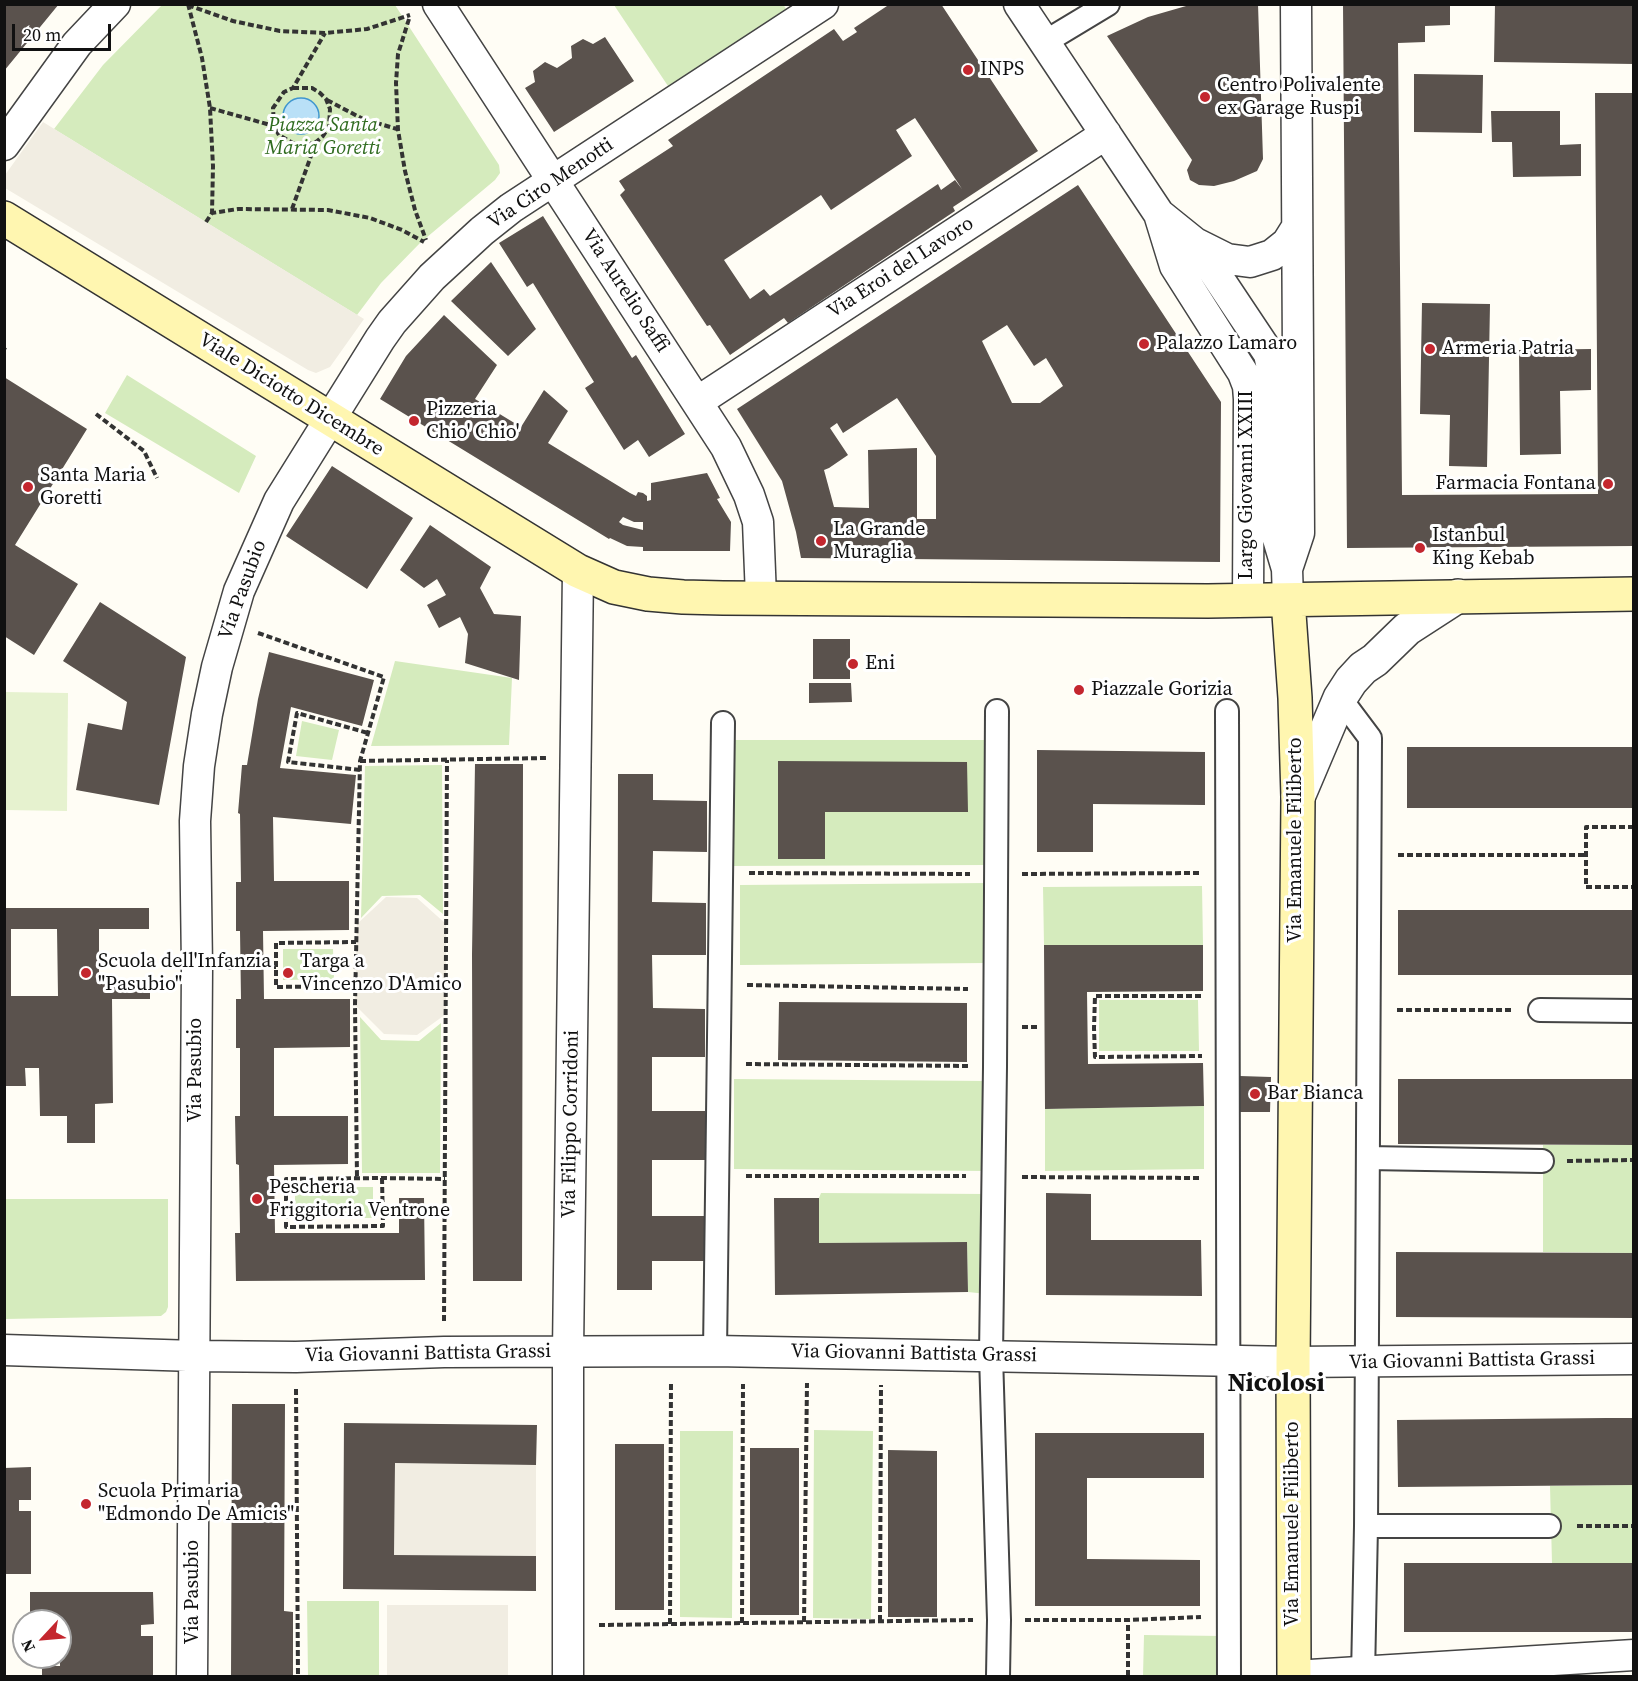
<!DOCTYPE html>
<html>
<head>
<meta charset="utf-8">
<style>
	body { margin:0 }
	#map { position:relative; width:1638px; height:1681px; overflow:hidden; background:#fffdf5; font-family:"Source Serif 4",serif }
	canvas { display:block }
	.frame { position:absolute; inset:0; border:6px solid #111; pointer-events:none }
	.north { position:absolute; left:12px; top:1609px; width:60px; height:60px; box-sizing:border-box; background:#fff; border:2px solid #a0a0a0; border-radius:50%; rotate:244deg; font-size:16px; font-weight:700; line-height:24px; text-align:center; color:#111 }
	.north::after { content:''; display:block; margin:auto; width:21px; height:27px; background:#c4262e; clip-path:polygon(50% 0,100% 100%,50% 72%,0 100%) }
	.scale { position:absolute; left:12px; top:24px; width:99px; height:27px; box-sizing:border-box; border:3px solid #111; border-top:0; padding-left:8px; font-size:18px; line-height:21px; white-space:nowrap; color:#111; -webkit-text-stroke:4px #fff; paint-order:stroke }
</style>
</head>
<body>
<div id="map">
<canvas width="1638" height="1681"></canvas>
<div class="frame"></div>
<div class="north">N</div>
<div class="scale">20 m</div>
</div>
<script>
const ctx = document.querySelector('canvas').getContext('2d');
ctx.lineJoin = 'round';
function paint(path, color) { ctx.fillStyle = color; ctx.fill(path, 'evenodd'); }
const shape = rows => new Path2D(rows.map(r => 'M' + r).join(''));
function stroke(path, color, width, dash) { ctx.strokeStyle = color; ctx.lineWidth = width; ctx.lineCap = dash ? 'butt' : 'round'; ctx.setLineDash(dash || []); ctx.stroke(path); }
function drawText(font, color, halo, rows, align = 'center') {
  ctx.font = font + ' "Source Serif 4",serif'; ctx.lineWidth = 6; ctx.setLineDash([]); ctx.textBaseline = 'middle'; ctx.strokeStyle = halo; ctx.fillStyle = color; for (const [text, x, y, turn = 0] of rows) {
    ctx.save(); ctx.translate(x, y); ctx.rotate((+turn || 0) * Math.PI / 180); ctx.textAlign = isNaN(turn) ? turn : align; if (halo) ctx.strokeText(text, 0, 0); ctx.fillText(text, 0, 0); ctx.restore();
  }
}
const green = shape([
	[783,4,786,9,668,86,614,5],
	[162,5,395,5,499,165,500,173,495,180,420,243,381,283,357,315,54,129,103,65],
	[127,375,256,456,239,493,105,413],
	[395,661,512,678,509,745,371,746],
	[302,721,339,730,332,760,296,756],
	[728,740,989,740,989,865,729,866],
	[442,765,443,914,420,895,382,896,361,918,365,766],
	[988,883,988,963,740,965,740,885],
	[1202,886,1203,945,1044,945,1043,887],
	[283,949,333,949,334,979,283,980],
	[1099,1000,1198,1000,1199,1051,1099,1051],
	[360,1017,381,1040,419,1041,441,1023,440,1173,362,1173],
	[734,1079,988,1081,988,1171,734,1169],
	[1204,1106,1204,1169,1045,1171,1045,1109],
	[1543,1145,1633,1145,1633,1253,1543,1252],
	[295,1187,373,1187,373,1218,295,1218],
	[821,1193,988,1194,987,1294,968,1292,967,1242,819,1243,819,1198],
	[4,1199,168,1199,168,1307,166,1312,161,1316,5,1319],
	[814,1430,873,1431,871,1619,813,1618],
	[680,1431,733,1431,732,1618,680,1617],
	[1633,1485,1633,1563,1552,1563,1550,1486],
	[307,1601,379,1601,379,1676,308,1676],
	[1144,1635,1223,1636,1222,1676,1143,1676]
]);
const pitch = shape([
	[5,692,68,693,67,811,5,810]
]);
const plaza = shape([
	[43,122,364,319,330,367,316,373,308,370,5,188,5,175],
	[386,897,417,898,446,924,446,1014,417,1035,384,1034,355,1005,357,924],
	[395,1463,536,1465,536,1556,394,1555],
	[387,1605,508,1605,508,1676,387,1676]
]);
const water = shape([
	'283 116a18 18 0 1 1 36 0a18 18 0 1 1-36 0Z'
]);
const building = shape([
	[4,4,59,4,4,71],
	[890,4,941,4,1038,151,953,207,955,211,788,323,784,318,730,355,710,325,707,326,620,195,625,190,619,181,673,146,668,140,834,29,843,41,857,32,854,28],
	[915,118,962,189,955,180,941,190,938,184,770,296,764,289,750,299,724,260,821,195,831,210,912,156,896,130],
	[1193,4,1258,4,1263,159,1257,171,1234,181,1214,186,1199,185,1190,180,1187,170,1192,160,1107,36,1148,17],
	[1343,4,1450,4,1450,25,1425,26,1425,42,1398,43,1402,495,1598,494,1595,93,1634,93,1634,546,1347,548],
	[1495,4,1634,6,1634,64,1494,62],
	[605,37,634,81,554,132,525,88,535,82,533,71,545,62,557,68,572,58,571,46,583,39,593,44],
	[1414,74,1483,75,1482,133,1414,132],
	[1491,111,1560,111,1560,145,1581,144,1581,176,1513,177,1512,142,1492,142],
	[1078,185,1221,402,1220,562,801,558,796,532,782,481,737,409],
	[1007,325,1034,366,1046,358,1063,386,1040,403,1012,403,982,341],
	[897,398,936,456,936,519,917,519,917,448,868,450,869,508,834,507,824,470,829,468,848,455,830,428,837,423,843,433],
	[543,216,632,358,636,355,685,434,649,457,638,440,624,450,585,388,594,382,533,283,527,287,499,243],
	[491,262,536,329,508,356,451,301],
	[1422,303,1490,304,1487,467,1449,466,1450,415,1420,414],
	[444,315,497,365,475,399,521,427,544,390,568,411,548,443,630,493,636,496,638,492,643,493,647,496,647,501,651,500,651,483,707,473,720,498,717,499,731,522,730,551,643,551,643,547,627,546,610,538,609,539,380,399,406,356],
	[623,517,634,522,643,522,643,530,623,525,619,522],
	[1591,349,1591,390,1560,391,1561,454,1520,455,1519,350],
	[4,377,87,429,15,545,78,584,34,655,4,636],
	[332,466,413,518,367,589,286,536],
	[430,525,491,567,480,588,494,614,521,616,519,680,465,663,468,634,460,617,439,628,427,605,446,595,437,579,424,588,400,570],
	[100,602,186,657,159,805,76,790,88,723,122,730,127,702,63,661],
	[813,639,850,639,850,679,813,679],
	[269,652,374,680,362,726,291,707,280,768,356,775,351,824,273,817,274,881,349,881,349,930,263,931,264,999,350,999,350,1047,274,1048,274,1116,348,1116,348,1164,274,1165,275,1233,399,1233,399,1198,424,1198,425,1280,236,1281,235,1233,240,1233,239,1165,236,1164,235,1116,240,1116,240,1048,236,1048,236,999,241,999,240,931,236,931,236,882,241,882,240,814,238,813,242,765,247,765,258,699],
	[809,683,851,683,852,702,809,703],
	[1407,747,1634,747,1634,808,1407,808],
	[1037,750,1205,752,1205,805,1093,804,1093,852,1037,852],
	[778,761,967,762,968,812,825,812,825,859,778,859],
	[475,764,523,764,522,1281,473,1281,472,954],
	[618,774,653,774,653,800,707,801,707,852,653,851,652,902,706,903,706,955,652,955,653,1008,705,1009,705,1057,652,1057,652,1111,705,1111,705,1160,652,1160,652,1216,704,1216,704,1261,652,1261,652,1290,617,1290],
	[4,908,149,908,149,929,99,929,99,980,150,980,150,999,112,999,113,1103,95,1104,95,1143,67,1143,67,1116,40,1116,39,1068,25,1068,26,1086,4,1086],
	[11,929,57,929,58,996,11,996],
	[1398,910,1634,910,1634,975,1398,975],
	[1044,945,1203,945,1203,991,1087,992,1088,1064,1203,1063,1204,1106,1045,1109],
	[779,1002,967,1003,967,1062,778,1060],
	[1240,1076,1271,1077,1270,1112,1239,1112],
	[1398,1079,1634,1079,1634,1145,1398,1144],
	[1046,1193,1091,1194,1091,1240,1201,1240,1202,1296,1046,1295],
	[774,1198,819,1198,819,1243,967,1242,968,1292,775,1295],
	[1396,1252,1634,1253,1634,1318,1396,1317],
	[232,1404,285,1404,284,1611,293,1612,293,1676,231,1676],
	[1606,1418,1634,1418,1634,1485,1398,1487,1397,1420],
	[344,1423,537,1425,536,1465,395,1463,394,1555,536,1556,536,1591,343,1589],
	[1035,1433,1204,1433,1204,1478,1087,1478,1087,1559,1200,1560,1200,1606,1035,1606],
	[615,1444,664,1444,664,1610,615,1610],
	[750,1448,799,1448,799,1615,750,1615],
	[888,1450,937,1451,937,1617,888,1617],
	[31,1467,31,1500,19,1500,19,1511,31,1511,31,1574,4,1574,4,1468],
	[1404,1563,1634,1563,1634,1632,1404,1632],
	[30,1592,153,1592,154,1624,141,1625,141,1636,153,1636,153,1676,42,1676,42,1666,60,1666,60,1621,30,1621]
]);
const path = shape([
	[188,4,202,58,210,108,213,166,212,213],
	[188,5,233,21,280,31,325,33,367,29,410,15],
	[409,19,398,54,396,83,398,130,405,171,415,210,426,240],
	[293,88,312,88,320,93,326,99,330,109,329,127,323,136,316,142,306,145,296,145,279,135,274,126,273,108,284,92,293,88,325,33],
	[327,100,363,119,397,129],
	[210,108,274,126],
	[292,209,316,142],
	[206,222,212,213,238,209,328,210,370,218,402,230,424,242],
	[4,349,6,350],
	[96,414,144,451,157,478],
	[258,633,384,677,360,761,355,1005,357,1178],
	[360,761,546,758],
	[360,770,288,762,297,713,368,733],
	[1634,827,1586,827,1586,887,1634,887],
	[1398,855,1586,855],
	[749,873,970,874],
	[1022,874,1201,873],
	[265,967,276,967],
	[227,968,238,968],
	[747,985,968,989],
	[355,986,276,987,276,943,356,942],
	[1201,996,1095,996,1094,1028,1095,1057,1202,1056],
	[1397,1010,1512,1010],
	[1022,1027,1039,1027],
	[746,1064,969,1066],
	[1567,1161,1634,1160],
	[746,1176,966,1176],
	[1022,1177,1200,1178],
	[382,1178,383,1226,286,1227,286,1179,382,1178,445,1179],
	[444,1321,447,760],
	[296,1389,298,1676],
	[1577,1526,1634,1526],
	[1025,1620,1128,1620,1201,1617],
	[880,1621,881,1385],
	[804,1622,807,1383],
	[742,1623,743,1384],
	[670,1624,671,1382],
	[599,1625,973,1620],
	[1128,1676,1128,1620]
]);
const pedestrian = shape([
	[1045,42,1108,4],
	[1340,698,1370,738,1366,1526,1363,1676],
	[997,711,995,1067,991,1355,999,1620,998,1676],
	[1227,711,1229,1676],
	[1540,1010,1634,1011],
	[1368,1158,1542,1161],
	[715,1351,723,723],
	[1366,1526,1549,1526]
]);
const minor = shape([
	[438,4,726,447,749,495,758,522,761,597],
	[1019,4,1159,214,1175,266,1243,373,1248,386,1249,399,1248,600],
	[4,145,77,44,115,4],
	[1159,214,1195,243,1269,354,1274,377,1276,532,1287,569],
	[1195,243,1227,259,1250,262,1272,255,1287,243,1297,227],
	[697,402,1106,134],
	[1288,600,1287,569,1299,533,1296,4],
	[4,1350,195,1356,296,1357,444,1352,715,1351,1293,1362,1634,1359],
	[192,1676,197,968,195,821,199,766,207,714,217,667,239,591,279,501,380,339,392,322,432,277,482,231,511,208,823,4],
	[568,1676,568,1351,578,571],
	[1294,1676,1634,1655]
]);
const tertiary = shape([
	[1298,797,1340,698,1351,681,1363,668,1375,660,1407,629,1458,596]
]);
const secondary = shape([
	[4,218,578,571,614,587,648,594,683,597,723,598,1208,601,1634,594],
	[1288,600,1295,698,1298,797,1293,1362,1294,1676]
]);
const markers = [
	[968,70,6,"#c4262e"],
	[1205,97,6,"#c4262e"],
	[1144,344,6,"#c4262e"],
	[1430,349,6,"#c4262e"],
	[414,421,6,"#c4262e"],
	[1608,484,6,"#c4262e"],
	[28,487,6,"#c4262e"],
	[821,541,6,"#c4262e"],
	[1420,548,6,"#c4262e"],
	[853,664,6,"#c4262e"],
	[1079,690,6,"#c4262e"],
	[86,973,6,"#c4262e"],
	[288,973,6,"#c4262e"],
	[1255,1094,6,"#c4262e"],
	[257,1199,6,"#c4262e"],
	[86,1504,6,"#c4262e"]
];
const poiNames = [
	["INPS",980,70],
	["Centro Polivalente",1217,86],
	["ex Garage Ruspi",1217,109],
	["Palazzo Lamaro",1156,344],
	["Armeria Patria",1442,349],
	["Pizzeria",426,410],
	["Chio' Chio'",426,433],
	["Santa Maria",40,476],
	["Goretti",40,499],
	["Farmacia Fontana",1596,484,"right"],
	["La Grande",833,530],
	["Muraglia",833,553],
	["Istanbul",1432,536],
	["King Kebab",1432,559],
	["Eni",865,664],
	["Piazzale Gorizia",1091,690],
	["Scuola dell'Infanzia",98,962],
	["\"Pasubio\"",98,985],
	["Targa a",300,962],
	["Vincenzo D'Amico",300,985],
	["Bar Bianca",1267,1094],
	["Pescheria",269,1188],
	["Friggitoria Ventrone",269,1211],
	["Scuola Primaria",98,1492],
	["\"Edmondo De Amicis\"",98,1515]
];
const parkNames = [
	["Piazza Santa",323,126],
	["Maria Goretti",323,149]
];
const streetNames = [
	["Via Ciro Menotti",551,184,-34],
	["Via Eroi del Lavoro",901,268,-33],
	["Via Aurelio Saffi",625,291,57],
	["Viale Diciotto Dicembre",291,395,32],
	["Largo Giovanni XXIII",1247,485,-90],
	["Via Pasubio",243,590,-70],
	["Via Emanuele Filiberto",1296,840,-90],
	["Via Pasubio",196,1070,-90],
	["Via Filippo Corridoni",571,1124,-89],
	["Via Giovanni Battista Grassi",428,1354,-1],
	["Via Giovanni Battista Grassi",914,1354,1],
	["Via Giovanni Battista Grassi",1472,1361,-1],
	["Via Emanuele Filiberto",1293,1524,-90],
	["Via Pasubio",193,1592,-90]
];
const districtNames = [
	["Nicolosi",1276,1384]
];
paint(green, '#d5ebbd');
paint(pitch, '#e6f2cf');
paint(plaza, '#f1ede2');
paint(water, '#b9e0f7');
stroke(water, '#3f96cf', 1.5);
paint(building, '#5a524d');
stroke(pedestrian, '#444', 26);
stroke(minor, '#444', 33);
stroke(tertiary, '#444', 36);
stroke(secondary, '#333', 36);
stroke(path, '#333', 4, [6, 3]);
stroke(pedestrian, '#fff', 22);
stroke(minor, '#fff', 30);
stroke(tertiary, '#fff', 33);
stroke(secondary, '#fff6b0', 33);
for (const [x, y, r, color] of markers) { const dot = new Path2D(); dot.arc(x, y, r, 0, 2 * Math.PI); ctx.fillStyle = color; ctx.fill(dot); stroke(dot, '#fff', 2); }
drawText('20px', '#111', '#fff', poiNames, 'left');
drawText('italic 20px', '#2f6b1f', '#fff', parkNames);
drawText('20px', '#111', '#fff', streetNames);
drawText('bold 26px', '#111', '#fff', districtNames);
</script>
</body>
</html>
